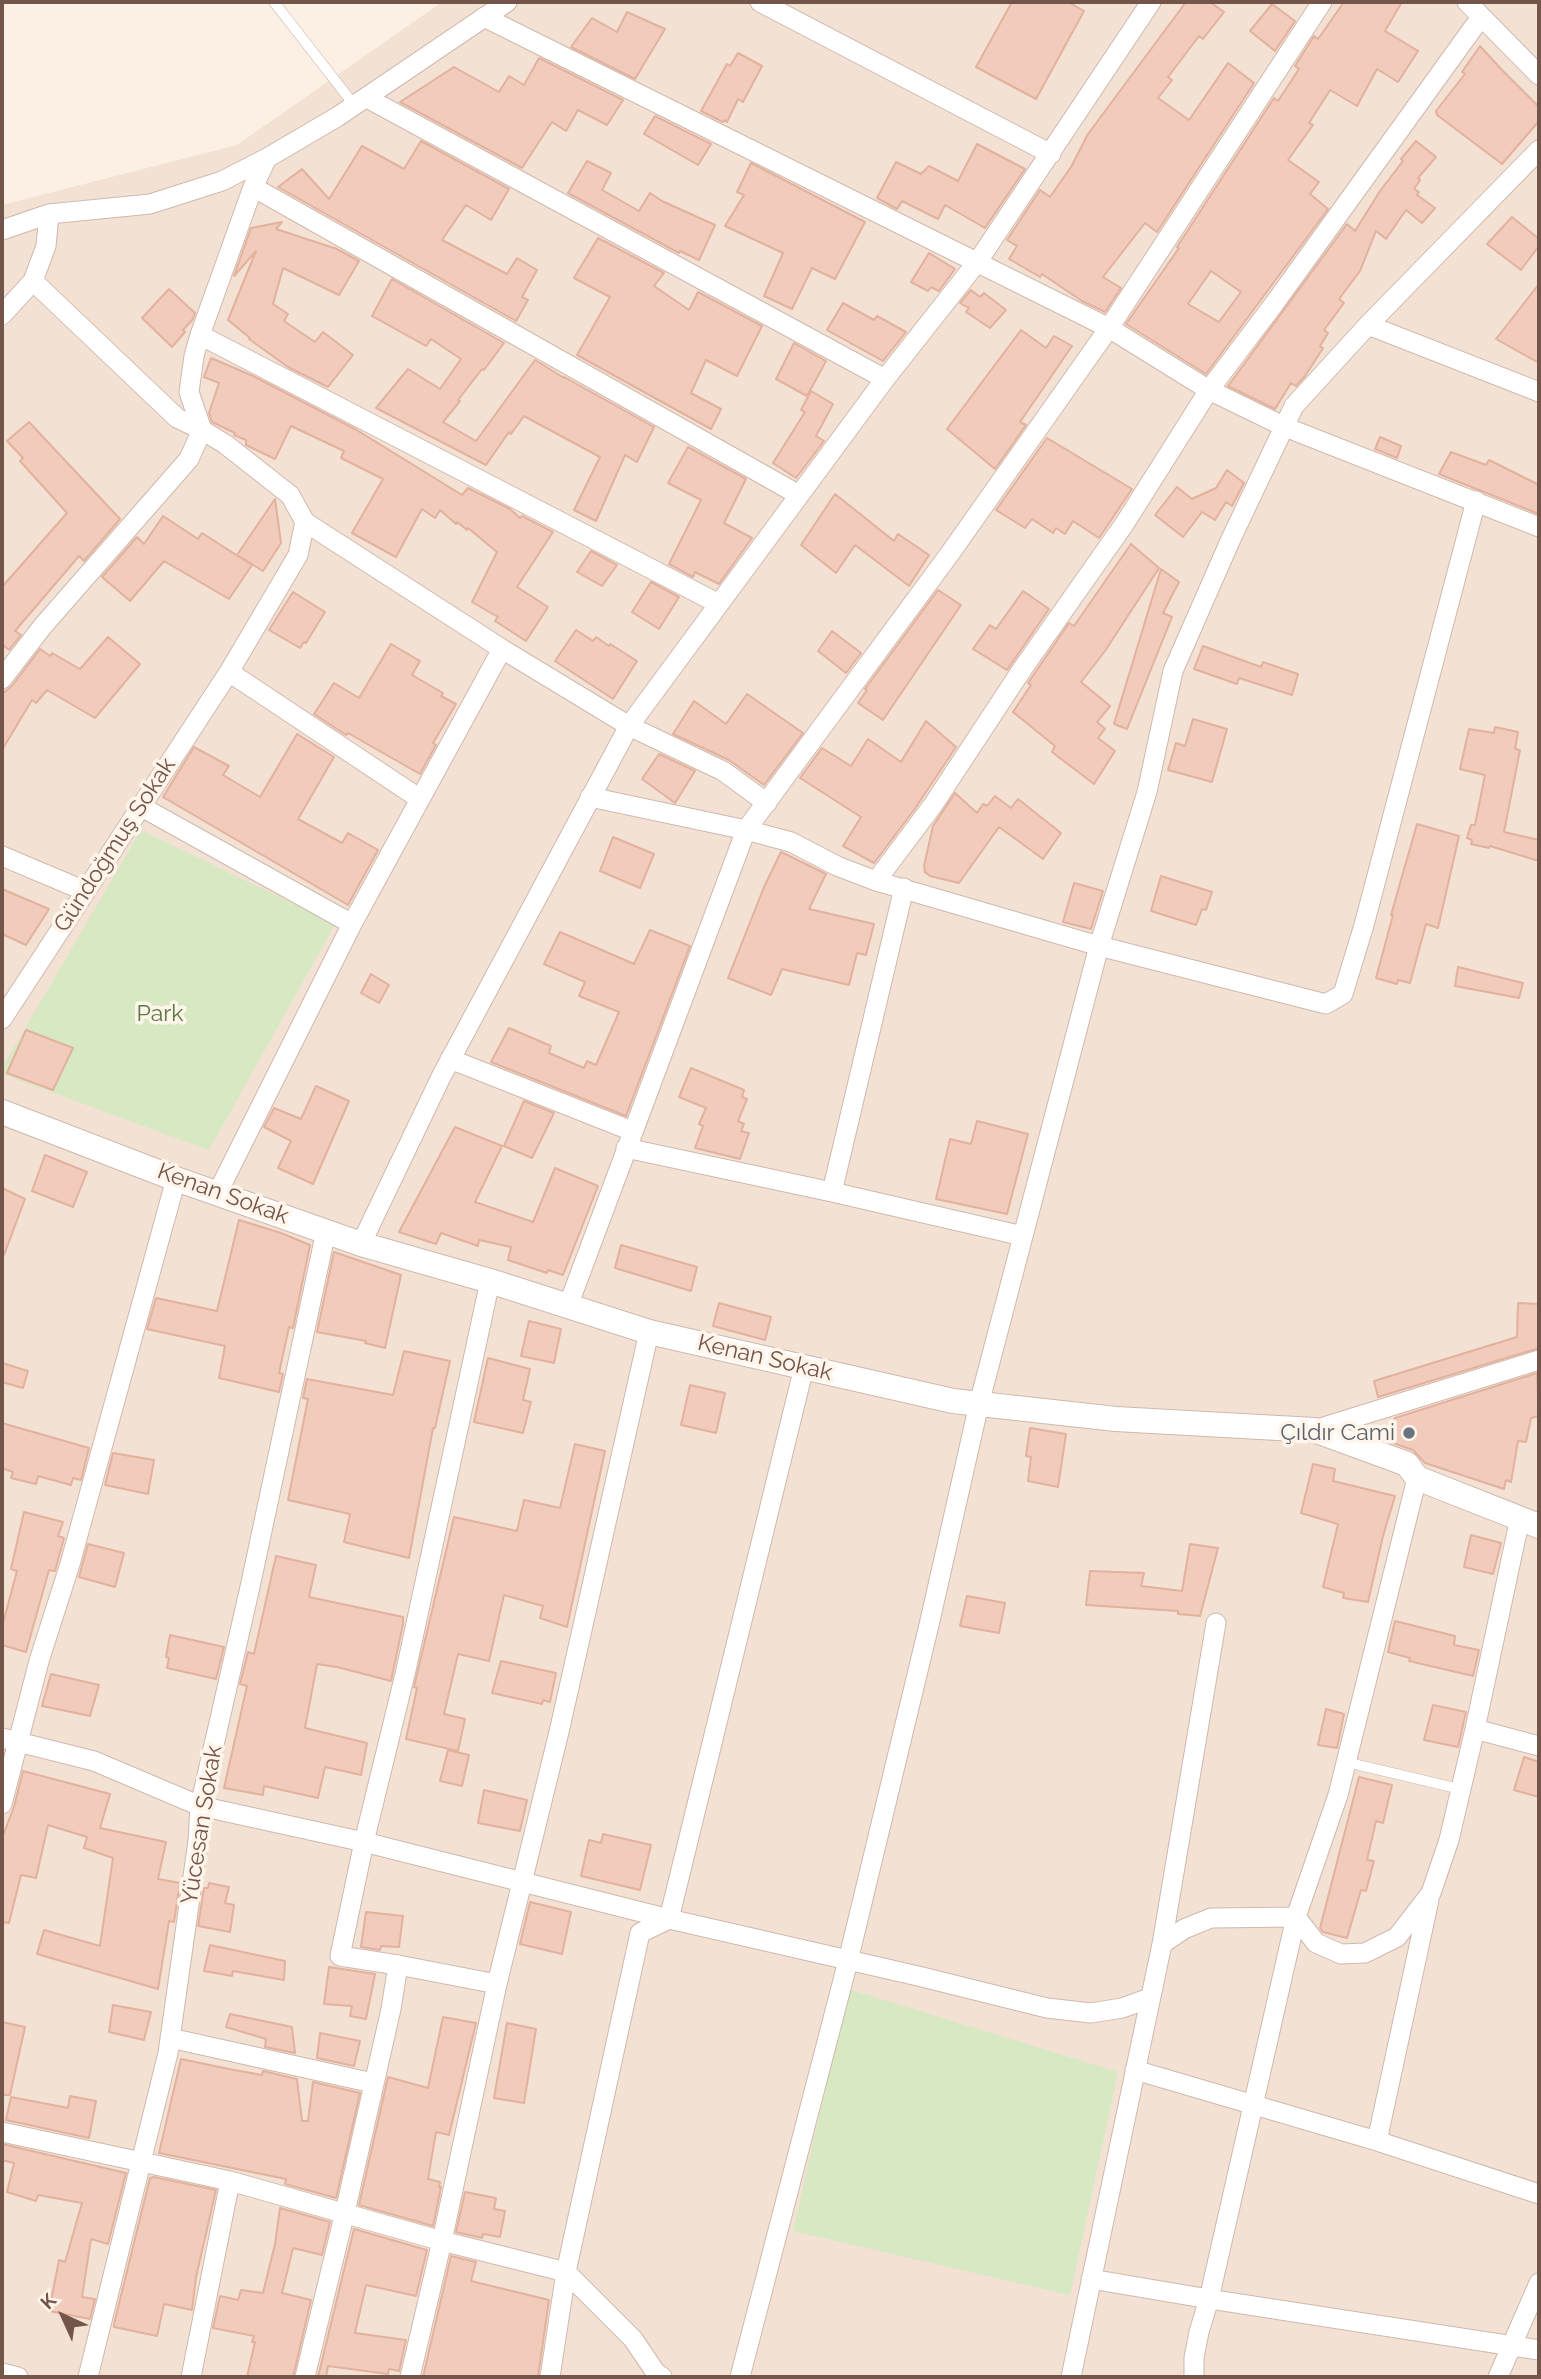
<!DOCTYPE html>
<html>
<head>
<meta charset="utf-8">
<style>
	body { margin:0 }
	#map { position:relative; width:1541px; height:2379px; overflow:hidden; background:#fcf0e5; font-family:Raleway,sans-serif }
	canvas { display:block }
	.frame { position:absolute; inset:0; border:4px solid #74554a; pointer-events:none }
	.north { position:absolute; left:28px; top:2281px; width:70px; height:70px; -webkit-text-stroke:5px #fff5eb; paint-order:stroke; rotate:315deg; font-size:19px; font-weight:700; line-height:28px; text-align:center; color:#74554a }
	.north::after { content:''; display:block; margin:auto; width:24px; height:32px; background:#74554a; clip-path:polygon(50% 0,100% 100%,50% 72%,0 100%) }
</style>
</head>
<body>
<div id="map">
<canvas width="1541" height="2379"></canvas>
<div class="frame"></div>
<div class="north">K</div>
</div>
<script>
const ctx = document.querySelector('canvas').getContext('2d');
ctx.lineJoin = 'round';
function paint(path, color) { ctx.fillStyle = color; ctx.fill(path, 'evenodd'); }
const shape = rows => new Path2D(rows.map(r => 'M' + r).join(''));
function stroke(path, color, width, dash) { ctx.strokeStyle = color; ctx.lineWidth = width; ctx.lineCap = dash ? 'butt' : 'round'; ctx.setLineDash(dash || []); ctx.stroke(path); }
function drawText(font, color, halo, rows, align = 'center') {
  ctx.font = font + ' Raleway,sans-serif'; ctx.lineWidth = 7; ctx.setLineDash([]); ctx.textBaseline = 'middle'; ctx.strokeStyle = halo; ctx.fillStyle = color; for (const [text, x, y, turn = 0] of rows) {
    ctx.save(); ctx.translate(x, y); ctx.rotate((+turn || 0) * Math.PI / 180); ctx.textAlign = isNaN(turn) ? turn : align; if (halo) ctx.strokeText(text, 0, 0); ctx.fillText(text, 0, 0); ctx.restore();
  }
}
const residential = shape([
	[442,2,1539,2,1539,2377,2,2377,2,205,237,145]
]);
const green = shape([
	[141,830,335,924,209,1150,2,1074,2,1068],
	[848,1989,1118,2072,1070,2295,793,2231]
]);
const building = shape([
	[1012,2,1068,2,1084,11,1036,99,976,67,1012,2],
	[1186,2,1210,2,1224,12,1203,39,1199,36,1168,77,1172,80,1158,98,1189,120,1228,63,1254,83,1157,232,1145,223,1103,277,1121,288,1105,312,1082,301,1042,274,1040,277,1009,259,1017,246,1007,240,1040,190,1050,197,1071,167,1088,134,1186,2],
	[1344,2,1402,2,1385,31,1418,51,1398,82,1377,69,1357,106,1330,90,1309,123,1313,125,1288,160,1319,182,1310,194,1328,209,1206,374,1126,324,1179,248,1177,247,1274,98,1278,101,1299,69,1295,66,1314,36,1318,39,1344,2],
	[1211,271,1241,292,1219,322,1188,304,1211,271],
	[1272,4,1295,21,1275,51,1250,31,1272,4],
	[627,12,665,29,635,79,571,47,592,18,617,32,627,12],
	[1480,46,1502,70,1539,107,1539,121,1502,164,1437,115,1436,111,1465,74,1462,72,1480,46],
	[738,53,762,66,743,102,738,99,727,122,725,120,723,122,701,111,727,64,730,66,738,53],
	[539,58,623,100,607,125,578,110,566,131,552,122,522,168,400,102,454,67,499,92,509,76,524,85,539,58],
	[655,116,711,144,698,165,644,134,655,116],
	[421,141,509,189,491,220,466,205,442,240,507,274,517,258,537,270,522,297,528,300,516,321,278,187,302,169,329,199,362,146,404,169,421,141],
	[1416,141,1436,157,1418,178,1420,180,1414,189,1419,192,1417,195,1435,208,1422,223,1406,210,1386,239,1376,231,1360,271,1339,299,1344,303,1324,330,1328,333,1320,346,1323,348,1305,376,1296,386,1291,383,1275,409,1228,386,1347,224,1355,231,1380,191,1403,161,1401,159,1416,141],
	[977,144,1025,169,985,228,945,205,938,219,902,201,897,209,877,198,896,162,921,174,929,166,958,181,977,144],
	[587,161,611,173,602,190,639,211,650,193,662,201,715,225,699,260,680,251,679,253,568,193,587,161],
	[751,163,865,222,835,279,812,268,792,309,764,296,783,253,725,226,744,195,737,192,751,163],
	[1512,217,1539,239,1539,246,1521,270,1487,244,1512,217],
	[282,222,276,229,337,249,359,261,339,295,283,268,273,304,288,314,284,321,315,342,323,332,353,355,328,387,288,367,249,339,250,338,228,320,256,251,234,276,251,228,282,222],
	[598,238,664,273,654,286,689,310,698,292,762,326,737,376,706,360,691,393,721,409,711,429,577,355,610,297,574,278,598,238],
	[929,253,955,269,939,291,931,287,928,291,911,282,929,253],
	[392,279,504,343,484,370,482,369,458,400,460,401,443,422,476,441,535,360,564,378,564,377,654,427,637,462,625,455,596,521,574,510,600,457,524,416,511,434,509,432,486,465,376,408,408,369,440,389,461,359,431,339,426,346,372,316,392,279],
	[1539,284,1539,363,1496,339,1539,284],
	[169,289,195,313,193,319,183,330,185,332,172,347,142,318,169,289],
	[971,290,980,297,984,293,1006,310,990,328,966,312,969,308,960,303,971,290],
	[843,303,874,320,877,316,906,332,883,361,827,330,843,303],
	[1021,330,1046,348,1054,336,1072,346,1020,422,1026,425,995,469,947,429,1021,330],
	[794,343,826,361,807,396,776,379,794,343],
	[211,358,253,376,355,429,462,495,468,488,510,509,520,518,522,516,553,532,517,587,548,607,526,641,495,621,498,617,472,602,497,552,468,528,467,530,457,522,456,524,440,510,435,518,422,509,396,557,352,533,383,479,341,458,344,451,291,426,275,459,246,445,246,440,234,435,235,433,212,422,209,413,219,383,204,377,211,358],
	[811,391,833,404,816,436,824,441,796,478,773,463,805,412,801,410,811,391],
	[29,422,120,519,84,561,79,556,15,631,21,635,9,650,3,645,2,646,2,587,67,513,20,461,23,458,7,441,29,422],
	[1380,437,1401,446,1397,458,1375,449,1380,437],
	[1047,438,1132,489,1099,538,1073,521,1065,534,1056,528,1053,533,1032,519,1025,528,996,510,1047,438],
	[688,447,746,479,724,523,752,538,719,584,695,572,693,577,669,564,701,500,668,483,688,447],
	[1451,452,1486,465,1489,460,1539,485,1539,514,1439,474,1451,452],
	[1227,470,1244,483,1232,506,1226,502,1215,520,1202,512,1183,537,1155,515,1177,487,1192,499,1216,488,1227,470],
	[835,494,894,541,898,534,929,555,909,586,855,545,836,573,801,545,835,494],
	[275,499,281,543,263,571,237,555,275,499],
	[163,516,198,539,202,533,252,565,229,599,164,561,130,601,102,577,137,537,144,544,163,516],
	[1131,544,1159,568,1105,651,1081,682,1110,706,1097,722,1105,729,1098,738,1115,751,1094,784,1052,752,1055,746,1013,712,1031,685,1028,683,1069,623,1074,626,1131,544],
	[591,551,617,565,602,586,577,572,591,551],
	[1161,569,1179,582,1163,613,1172,617,1127,729,1114,724,1161,569],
	[651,582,679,597,659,629,632,612,651,582],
	[938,590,961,605,883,720,858,703,867,690,865,689,938,590],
	[1023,591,1049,609,1007,670,973,649,990,625,996,629,1023,591],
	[293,592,325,612,306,643,304,642,300,648,269,630,293,592],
	[576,630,593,641,596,637,609,646,610,644,637,661,613,699,555,661,576,630],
	[832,631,861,653,846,673,818,651,832,631],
	[108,637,140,664,95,718,47,690,36,703,32,700,2,750,2,694,12,686,40,649,50,656,52,653,80,669,108,637],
	[391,644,420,661,412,675,443,693,441,696,456,704,433,743,436,745,420,774,348,733,346,735,314,714,334,683,359,698,391,644],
	[1203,646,1261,667,1263,662,1298,674,1292,695,1239,678,1237,684,1194,669,1203,646],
	[747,694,803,733,764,785,729,760,673,734,694,701,726,724,747,694],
	[1193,719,1227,729,1212,782,1168,770,1176,743,1185,746,1193,719],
	[926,721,956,747,914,810,874,863,843,846,861,817,800,778,822,748,851,766,868,739,901,762,926,721],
	[1495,727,1518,732,1515,749,1520,750,1504,832,1539,840,1539,861,1490,846,1489,848,1471,844,1472,840,1467,838,1471,825,1475,825,1485,775,1460,769,1469,729,1494,733,1495,727],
	[297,734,334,757,298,819,342,843,348,833,378,850,348,905,163,797,194,747,229,766,223,775,260,797,297,734],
	[659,754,695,771,675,803,642,779,659,754],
	[955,793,977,813,983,804,987,806,995,796,1011,808,1018,799,1061,833,1043,859,999,827,959,883,930,876,925,872,924,866,933,826,955,793],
	[1417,824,1459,836,1438,928,1426,924,1410,983,1398,980,1397,984,1376,978,1393,915,1391,915,1417,824],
	[613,837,654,854,640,888,600,871,613,837],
	[781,852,826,874,809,909,874,924,866,955,857,953,849,985,782,969,771,995,728,978,764,887,781,852],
	[1161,876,1212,892,1206,910,1202,909,1196,925,1151,911,1161,876],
	[1074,883,1103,891,1091,929,1063,922,1074,883],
	[2,889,49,909,26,945,2,934,2,889],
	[650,930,690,946,626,1116,491,1062,509,1028,551,1046,549,1053,584,1068,587,1061,596,1065,619,1012,579,996,585,982,544,964,560,932,634,964,650,930],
	[1458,967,1523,983,1519,998,1455,986,1458,967],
	[371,974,389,985,379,1003,361,993,371,974],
	[26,1030,73,1048,53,1090,7,1073,26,1030],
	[691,1068,744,1090,742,1097,747,1099,738,1121,744,1124,741,1131,749,1133,740,1159,695,1148,703,1126,699,1124,706,1108,679,1097,691,1068],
	[316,1086,349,1101,313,1184,278,1168,291,1141,264,1127,274,1108,301,1119,316,1086],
	[524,1101,554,1113,532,1158,504,1146,524,1101],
	[977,1121,1028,1134,1007,1214,936,1199,950,1139,971,1144,977,1121],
	[455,1127,502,1146,475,1202,533,1222,555,1168,598,1186,563,1275,548,1270,547,1273,508,1260,511,1247,479,1240,478,1246,441,1233,436,1244,399,1232,455,1127],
	[45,1155,87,1172,73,1207,32,1191,45,1155],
	[2,1188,25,1199,4,1255,2,1254,2,1188],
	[239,1220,281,1233,310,1245,293,1328,289,1327,279,1373,283,1374,279,1392,219,1378,225,1346,147,1329,156,1298,217,1311,239,1220],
	[621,1245,697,1267,691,1291,615,1268,621,1245],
	[334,1252,401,1275,385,1348,365,1343,366,1341,317,1332,334,1252],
	[719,1303,771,1317,765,1340,713,1326,719,1303],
	[1518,1303,1539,1304,1539,1348,1378,1397,1374,1381,1517,1337,1518,1303],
	[529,1321,561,1329,554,1363,521,1356,529,1321],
	[404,1351,450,1361,435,1428,433,1428,409,1558,344,1542,350,1514,288,1500,308,1399,303,1398,307,1379,393,1395,404,1351],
	[488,1358,530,1369,523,1400,531,1402,523,1433,474,1422,488,1358],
	[2,1363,28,1371,23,1388,2,1382,2,1363],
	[1537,1373,1539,1416,1531,1418,1526,1442,1518,1441,1511,1482,1506,1480,1504,1489,1425,1463,1413,1450,1384,1440,1395,1418,1537,1373],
	[690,1385,725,1393,716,1433,681,1425,690,1385],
	[2,1423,89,1448,81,1480,73,1478,71,1485,38,1476,36,1484,11,1478,13,1472,2,1468,2,1423],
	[1030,1428,1066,1434,1058,1487,1028,1481,1031,1457,1026,1456,1030,1428],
	[575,1444,605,1451,567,1627,540,1618,543,1606,504,1595,489,1661,458,1654,444,1714,465,1719,458,1751,406,1739,417,1688,414,1687,454,1517,517,1531,524,1500,560,1508,575,1444],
	[113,1453,154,1460,148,1494,105,1485,113,1453],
	[1313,1464,1335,1469,1333,1481,1395,1496,1383,1536,1368,1602,1343,1598,1344,1593,1323,1587,1338,1524,1301,1513,1313,1464],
	[24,1512,63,1522,58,1536,64,1538,55,1571,49,1570,26,1652,2,1645,2,1627,17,1571,11,1569,24,1512],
	[1471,1535,1501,1543,1493,1574,1464,1567,1471,1535],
	[88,1544,124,1553,115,1587,79,1577,88,1544],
	[1190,1544,1218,1548,1200,1616,1178,1614,1178,1611,1086,1605,1090,1571,1144,1573,1141,1586,1182,1591,1190,1544],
	[276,1556,316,1565,309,1597,403,1617,403,1624,391,1681,337,1667,317,1664,305,1728,367,1743,361,1775,325,1767,318,1798,264,1786,263,1795,224,1788,247,1686,240,1684,248,1652,254,1654,276,1556],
	[967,1596,1005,1603,999,1633,960,1626,967,1596],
	[1395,1621,1455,1636,1454,1645,1479,1650,1473,1676,1409,1661,1410,1658,1388,1652,1395,1621],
	[170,1635,224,1647,216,1679,167,1668,169,1658,166,1657,170,1635],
	[501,1661,556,1673,550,1702,543,1700,542,1704,492,1693,501,1661],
	[51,1674,99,1685,90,1716,42,1706,51,1674],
	[1433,1705,1466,1712,1458,1747,1424,1740,1433,1705],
	[1326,1709,1344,1714,1337,1748,1318,1745,1326,1709],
	[448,1750,469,1755,462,1786,440,1781,448,1750],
	[1524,1757,1539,1762,1539,1797,1514,1790,1524,1757],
	[23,1771,110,1794,100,1828,166,1842,158,1879,180,1883,174,1922,169,1921,158,1989,37,1954,44,1930,100,1946,113,1858,84,1848,87,1837,48,1825,36,1878,21,1875,9,1923,2,1922,2,1838,14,1807,23,1771],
	[1359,1777,1392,1785,1383,1823,1376,1821,1367,1860,1374,1861,1366,1891,1361,1890,1347,1938,1323,1932,1320,1928,1359,1777],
	[484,1790,527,1800,520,1831,478,1823,484,1790],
	[603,1834,651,1845,640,1890,581,1876,589,1840,601,1843,603,1834],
	[209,1883,229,1887,225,1903,234,1905,230,1932,198,1926,204,1888,208,1888,209,1883],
	[530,1902,571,1912,562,1954,520,1944,530,1902],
	[366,1912,403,1916,399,1947,381,1946,380,1950,361,1947,366,1912],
	[210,1945,285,1961,284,1980,233,1971,232,1976,204,1971,210,1945],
	[329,1967,375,1974,366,2019,350,2016,352,2006,324,2004,329,1967],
	[113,2005,151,2012,144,2040,109,2032,113,2005],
	[230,2014,292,2027,295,2053,265,2047,266,2039,226,2027,230,2014],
	[443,2017,476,2023,449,2135,436,2132,428,2179,440,2182,439,2187,441,2187,433,2226,359,2205,388,2077,428,2088,443,2017],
	[2,2022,25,2027,10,2095,2,2095,2,2022],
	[507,2023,536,2029,524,2103,494,2098,507,2023],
	[320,2033,360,2041,354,2066,317,2058,320,2033],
	[181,2059,229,2069,262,2075,263,2071,297,2079,302,2121,308,2121,313,2082,360,2093,336,2198,285,2184,286,2179,159,2153,181,2059],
	[70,2096,96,2101,89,2138,6,2120,11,2097,68,2108,70,2096],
	[2,2144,126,2173,108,2244,91,2239,82,2297,95,2299,90,2319,49,2311,59,2260,65,2262,82,2203,38,2195,36,2201,7,2192,14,2163,2,2160,2,2144],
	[154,2177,216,2190,196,2277,192,2310,164,2304,157,2336,114,2327,114,2324,150,2178,154,2177],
	[465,2192,496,2198,494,2209,505,2211,500,2237,483,2234,482,2238,456,2232,465,2192],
	[280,2208,330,2222,322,2255,293,2248,282,2293,311,2300,293,2377,247,2377,255,2342,252,2342,254,2336,213,2328,220,2296,238,2300,241,2290,263,2293,275,2244,280,2208],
	[354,2229,427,2250,416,2296,366,2285,355,2333,406,2340,399,2371,389,2369,388,2374,328,2366,326,2377,318,2377,354,2229],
	[451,2256,476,2262,471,2281,549,2300,538,2377,423,2377,451,2256]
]);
const service = shape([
	[274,2,355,106],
	[1346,1762,1460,1789]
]);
const minor = shape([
	[760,2,1051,154],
	[1467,2,1539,75],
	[484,17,1109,328,1209,390,1285,427,1539,527],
	[367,98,885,379],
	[267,158,253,187,200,335,194,356,189,392,202,430,225,444,290,495,305,522,298,555,229,672,420,799],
	[253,187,799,495],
	[2,230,49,214,150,204,222,181,267,158,337,117,507,2],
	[2,315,33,281,46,246,49,214],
	[1368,325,1539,392],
	[200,335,719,604],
	[502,649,629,726,723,771,767,803],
	[2,679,42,627,189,459,202,430,177,418,33,281],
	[590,797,746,830,791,842,837,866,876,881,1099,946,1326,1004,1343,994,1364,925,1476,501],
	[140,806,352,924],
	[2,856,85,891],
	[876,881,933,805,1023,668,1125,523,1209,390,1274,304,1481,17],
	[2,1019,229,672],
	[450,1059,632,1131],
	[626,1148,832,1192,1023,1236],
	[832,1192,904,888],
	[217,1194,352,924,502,649,305,522],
	[361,1244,441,1077,629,726,885,379,978,261,1151,2],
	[568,1306,746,830,951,552,1109,328,1322,2],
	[1314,1430,1539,1360],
	[1417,1478,1338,1795,1296,1917,1316,1943,1341,1954,1365,1953,1397,1937,1431,1893,1449,1840,1475,1729,1520,1518],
	[1475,1729,1539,1746],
	[2,1738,94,1761,200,1806,364,1842,669,1919,918,1976,1047,2008,1091,2013,1122,2008,1150,1998],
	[2,1804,39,1661,70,1564,176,1179],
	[1162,1944,1216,1623],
	[398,1965,497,1984],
	[170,2038,373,2083],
	[1135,2070,1377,2141,1539,2194],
	[2,2132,230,2181,442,2241,566,2272,633,2339,656,2373,662,2377],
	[1377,2141,1429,1900],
	[1091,2279,1209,2299,1539,2350],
	[2,2373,18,2377],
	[88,2377,168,2053,198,1841,200,1806,250,1587,326,1231],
	[191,2377,230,2181],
	[305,2377,345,2212,391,2009,398,1965,340,1956,364,1842,406,1670,490,1281],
	[410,2377,442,2241,497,1984,559,1732,649,1332],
	[550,2377,566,2272,640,1933,669,1919,804,1367],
	[740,2377,848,1961,929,1625,979,1404,1099,946,1147,792,1173,671,1230,541,1294,406,1368,325,1539,150],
	[1071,2377,1162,1944,1184,1929,1211,1918,1296,1917,1209,2299,1199,2332,1194,2358,1194,2377],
	[1498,2377,1539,2283]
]);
const tertiary = shape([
	[2,1112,176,1179,361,1244,490,1281,649,1332,953,1401,1116,1419,1314,1430,1407,1464,1417,1478,1539,1526]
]);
const markers = [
	[1409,1433,7,"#6b7280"]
];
const streetNames = [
	["Gündoğmuş Sokak",115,845,-57],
	["Kenan Sokak",223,1194,20],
	["Kenan Sokak",765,1358,13],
	["Yücesan Sokak",202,1825,-81]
];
const parkNames = [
	["Park",160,1014]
];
const worshipNames = [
	["Çıldır Cami",1395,1433]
];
paint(residential, '#f3e1d3');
paint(green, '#d6e9c3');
paint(building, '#f1ccbd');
stroke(building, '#e3b19d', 2);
stroke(service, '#cfb9ae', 11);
stroke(minor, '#cfb9ae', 21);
stroke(tertiary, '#cfb9ae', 26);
stroke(service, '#fff', 10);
stroke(minor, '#fff', 19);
stroke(tertiary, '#fff', 24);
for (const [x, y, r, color] of markers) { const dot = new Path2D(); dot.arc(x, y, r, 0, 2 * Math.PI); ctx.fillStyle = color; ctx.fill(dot); stroke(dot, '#fff5eb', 2.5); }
drawText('23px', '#74554a', '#fff5eb', streetNames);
drawText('23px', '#587942', '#fff5eb', parkNames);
drawText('23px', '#5b616d', '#fff5eb', worshipNames, 'right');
</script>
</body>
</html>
